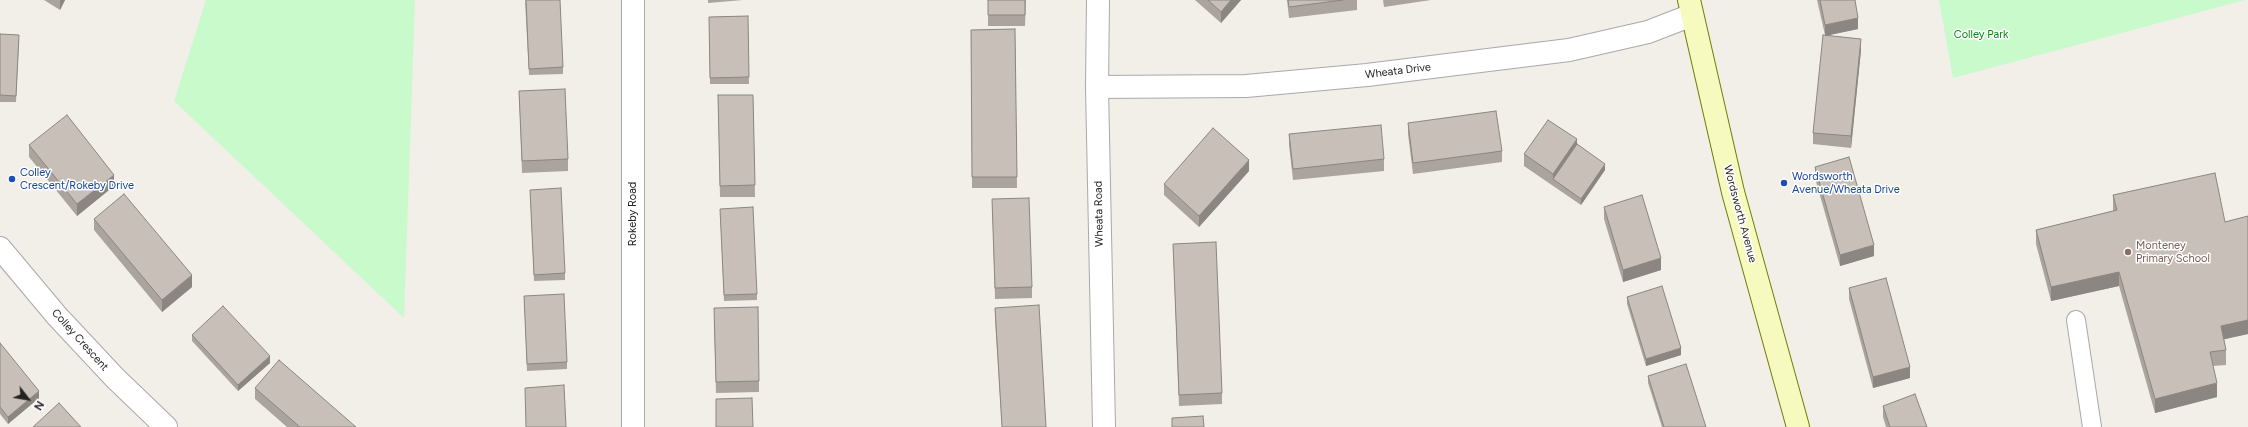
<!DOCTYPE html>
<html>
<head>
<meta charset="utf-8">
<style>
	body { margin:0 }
	#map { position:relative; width:2248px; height:427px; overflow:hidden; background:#f2efe9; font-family:Figtree,sans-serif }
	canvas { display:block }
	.north { position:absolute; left:8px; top:379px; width:40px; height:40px; -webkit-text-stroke:3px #fff; paint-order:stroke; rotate:121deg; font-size:11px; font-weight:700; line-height:16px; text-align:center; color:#222 }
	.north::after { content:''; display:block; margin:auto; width:14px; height:18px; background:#222; clip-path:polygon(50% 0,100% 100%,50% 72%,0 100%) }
</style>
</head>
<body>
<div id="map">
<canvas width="2248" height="427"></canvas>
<div class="north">N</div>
</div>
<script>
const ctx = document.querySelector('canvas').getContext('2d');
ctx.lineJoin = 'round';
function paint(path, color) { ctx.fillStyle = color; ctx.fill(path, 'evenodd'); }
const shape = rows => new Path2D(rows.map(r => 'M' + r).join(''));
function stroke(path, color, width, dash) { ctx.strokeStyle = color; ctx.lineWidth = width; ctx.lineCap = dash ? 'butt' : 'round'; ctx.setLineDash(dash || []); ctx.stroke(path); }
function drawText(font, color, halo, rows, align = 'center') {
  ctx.font = font + ' Figtree,sans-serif'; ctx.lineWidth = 3; ctx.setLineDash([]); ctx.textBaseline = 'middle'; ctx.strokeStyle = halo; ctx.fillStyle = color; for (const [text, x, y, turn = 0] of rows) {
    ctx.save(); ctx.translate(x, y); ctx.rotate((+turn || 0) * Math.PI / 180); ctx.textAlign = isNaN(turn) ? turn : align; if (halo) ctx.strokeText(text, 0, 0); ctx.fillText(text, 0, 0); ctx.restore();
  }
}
const park = shape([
	[206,0,415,0,404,318,174,101],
	[1939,0,2245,0,1953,78]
]);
const lane = shape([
	[2076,320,2092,427]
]);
const street = shape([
	[633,0,633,427],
	[1098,0,1097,87,1104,427],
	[1097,87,1246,86,1367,75,1569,50,1648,32,1692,15],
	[0,248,57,316,115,378,166,427]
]);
const secondary = shape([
	[1689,0,1733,192,1798,427]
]);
const wall = shape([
	[44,0,65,0,60,10],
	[525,0,563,67,563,74,529,75],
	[708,0,743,0,708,3],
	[988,0,1026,0,1025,26,988,26],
	[1195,0,1241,0,1221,23],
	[1287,0,1357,0,1357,10,1289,18],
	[1383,0,1431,0,1384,7],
	[1817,0,1855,0,1858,29,1829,35,1861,50,1851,148,1813,144,1813,133,1825,35],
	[748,16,749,84,710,84,709,17],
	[1015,29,1017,188,972,188,971,30],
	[0,34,19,41,16,102,0,102],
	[519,91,568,159,568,171,522,173],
	[718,95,753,95,755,197,720,197],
	[1408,123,1502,151,1502,162,1413,174,1408,134],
	[1289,134,1384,159,1384,171,1293,180,1289,145],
	[1577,144,1605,170,1581,205,1524,166,1524,154],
	[29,145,114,186,77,216,29,157],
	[1815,167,1874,256,1840,266,1815,178],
	[1249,171,1199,227,1164,195,1164,184],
	[530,190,565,273,565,280,534,281],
	[2113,195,2225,222,2248,216,2248,334,2224,339,2226,350,2226,365,2213,366,2217,397,2155,413,2119,286,2051,301,2036,244,2036,230,2113,211],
	[992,199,1032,287,1032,298,995,299],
	[1604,207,1661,270,1623,282,1604,219],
	[720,209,757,294,757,300,724,301],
	[94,219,192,287,162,312,94,230],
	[1173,244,1222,393,1222,404,1179,406],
	[1849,288,1910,378,1873,388,1849,299],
	[524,296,567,362,567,369,527,371],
	[1627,297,1681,355,1646,366,1627,304],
	[995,308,1046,427,1002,427,995,319],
	[714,320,759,381,759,392,716,393],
	[192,335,270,363,238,391,192,341],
	[0,343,39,398,8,424,0,414],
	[1648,376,1706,427,1662,427,1648,383],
	[255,388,356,427,287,427,255,399],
	[1883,406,1927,427,1886,427,1883,417]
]);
const shadedWall = shape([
	[60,0,65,0,60,10],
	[1231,0,1241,0,1221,23,1221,12],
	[1858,18,1858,29,1825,36,1825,25],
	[1861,39,1861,50,1851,148,1851,136],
	[1577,139,1577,151,1553,179,1553,174],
	[1249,160,1249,171,1199,227,1199,216],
	[1605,164,1605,170,1581,205,1581,199],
	[114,175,114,186,77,216,77,204],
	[1874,245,1874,256,1840,266,1840,255],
	[1661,258,1661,270,1623,282,1623,270],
	[2119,272,2119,286,2051,301,2051,287],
	[192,275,192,287,162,312,162,300],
	[2248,320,2248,334,2221,340,2221,326],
	[1681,348,1681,355,1646,366,1646,359],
	[270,356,270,363,238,391,238,385],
	[1910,367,1910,378,1873,388,1873,377],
	[2217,383,2217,397,2155,413,2155,399],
	[39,391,39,398,8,424,8,417]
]);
const building = shape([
	[526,0,560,0,563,67,529,69,526,0],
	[988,0,1025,0,1025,15,988,15,988,0],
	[1208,0,1231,0,1221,12,1208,0],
	[1288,0,1343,0,1289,7,1288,0],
	[1820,0,1855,0,1858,18,1825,25,1820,0],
	[748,16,749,77,710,78,709,17,748,16],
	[1015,29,1017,177,972,177,971,30,1015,29],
	[0,34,19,35,16,96,0,95,0,34],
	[1823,35,1861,39,1851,136,1813,133,1823,35],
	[565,89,568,159,522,161,519,91,565,89],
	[718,95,753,95,755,185,720,186,718,95],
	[1496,111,1502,151,1413,163,1408,123,1496,111],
	[67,115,114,175,77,204,29,145,67,115],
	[1548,120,1577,139,1553,174,1524,154,1548,120],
	[1381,125,1384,159,1293,169,1289,134,1381,125],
	[1213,128,1249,160,1199,216,1164,184,1213,128],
	[1577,144,1605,164,1581,199,1553,179,1577,144],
	[1849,157,1874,245,1840,255,1815,167,1849,157],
	[2215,173,2225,222,2248,216,2248,320,2221,326,2226,350,2210,352,2217,383,2155,399,2119,272,2051,287,2036,230,2117,210,2113,195,2215,173],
	[561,188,565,273,534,275,530,190,561,188],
	[124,194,192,275,162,300,94,219,124,194],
	[1642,195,1661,258,1623,270,1604,207,1642,195],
	[1029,198,1032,287,995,288,992,199,1029,198],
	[753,207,757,294,724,295,720,209,753,207],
	[1216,242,1222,393,1179,395,1173,244,1216,242],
	[1886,278,1910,367,1873,377,1849,288,1886,278],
	[1662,286,1681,348,1646,359,1627,297,1662,286],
	[564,294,567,362,527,364,524,296,564,294],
	[1039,305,1046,427,1002,427,995,308,1039,305],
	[223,306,270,356,238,385,192,335,223,306],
	[758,307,759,381,716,382,714,308,758,307],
	[0,343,39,391,8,417,0,407,0,343],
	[279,360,356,427,300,427,255,388,279,360],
	[1686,364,1706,427,1664,427,1648,376,1686,364],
	[564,385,566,427,526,427,525,388,564,385],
	[1915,394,1927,427,1890,427,1883,406,1915,394],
	[752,398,753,427,716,427,716,399,752,398],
	[59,403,81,427,33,427,59,403],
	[1203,416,1204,427,1172,427,1172,418,1203,416]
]);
const markers = [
	[12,179,4,"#1a4fb4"],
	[1784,183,4,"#1a4fb4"],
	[2128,252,4,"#8d6e63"]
];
const parkNames = [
	["Colley Park",1981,35]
];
const streetNames = [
	["Wheata Drive",1398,71,-7],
	["Rokeby Road",633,214,-90],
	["Wheata Road",1099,214,-91],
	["Wordsworth Avenue",1740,214,75],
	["Colley Crescent",80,340,48]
];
const transitNames = [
	["Colley",20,173],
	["Crescent/Rokeby Drive",20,186],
	["Wordsworth",1792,177],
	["Avenue/Wheata Drive",1792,190]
];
const educationNames = [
	["Monteney",2136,246],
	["Primary School",2136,259]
];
paint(park, '#c8facc');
stroke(lane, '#a9a9a9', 20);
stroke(street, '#a9a9a9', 24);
stroke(secondary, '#707d05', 24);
stroke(lane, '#fff', 18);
stroke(street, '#fff', 22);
stroke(secondary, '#f7fabf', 22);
paint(wall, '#aba49e');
paint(shadedWall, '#8b8681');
paint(building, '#c7bfb8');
stroke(building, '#8b8681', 1);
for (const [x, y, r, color] of markers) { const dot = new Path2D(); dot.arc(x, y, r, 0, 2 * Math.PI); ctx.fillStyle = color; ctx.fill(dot); stroke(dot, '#fff', 1.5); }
drawText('11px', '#0c8416', '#fff', parkNames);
drawText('11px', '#222', '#fff', streetNames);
drawText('11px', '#164399', '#fff', transitNames, 'left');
drawText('11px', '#785e54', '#fff', educationNames, 'left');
</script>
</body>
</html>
